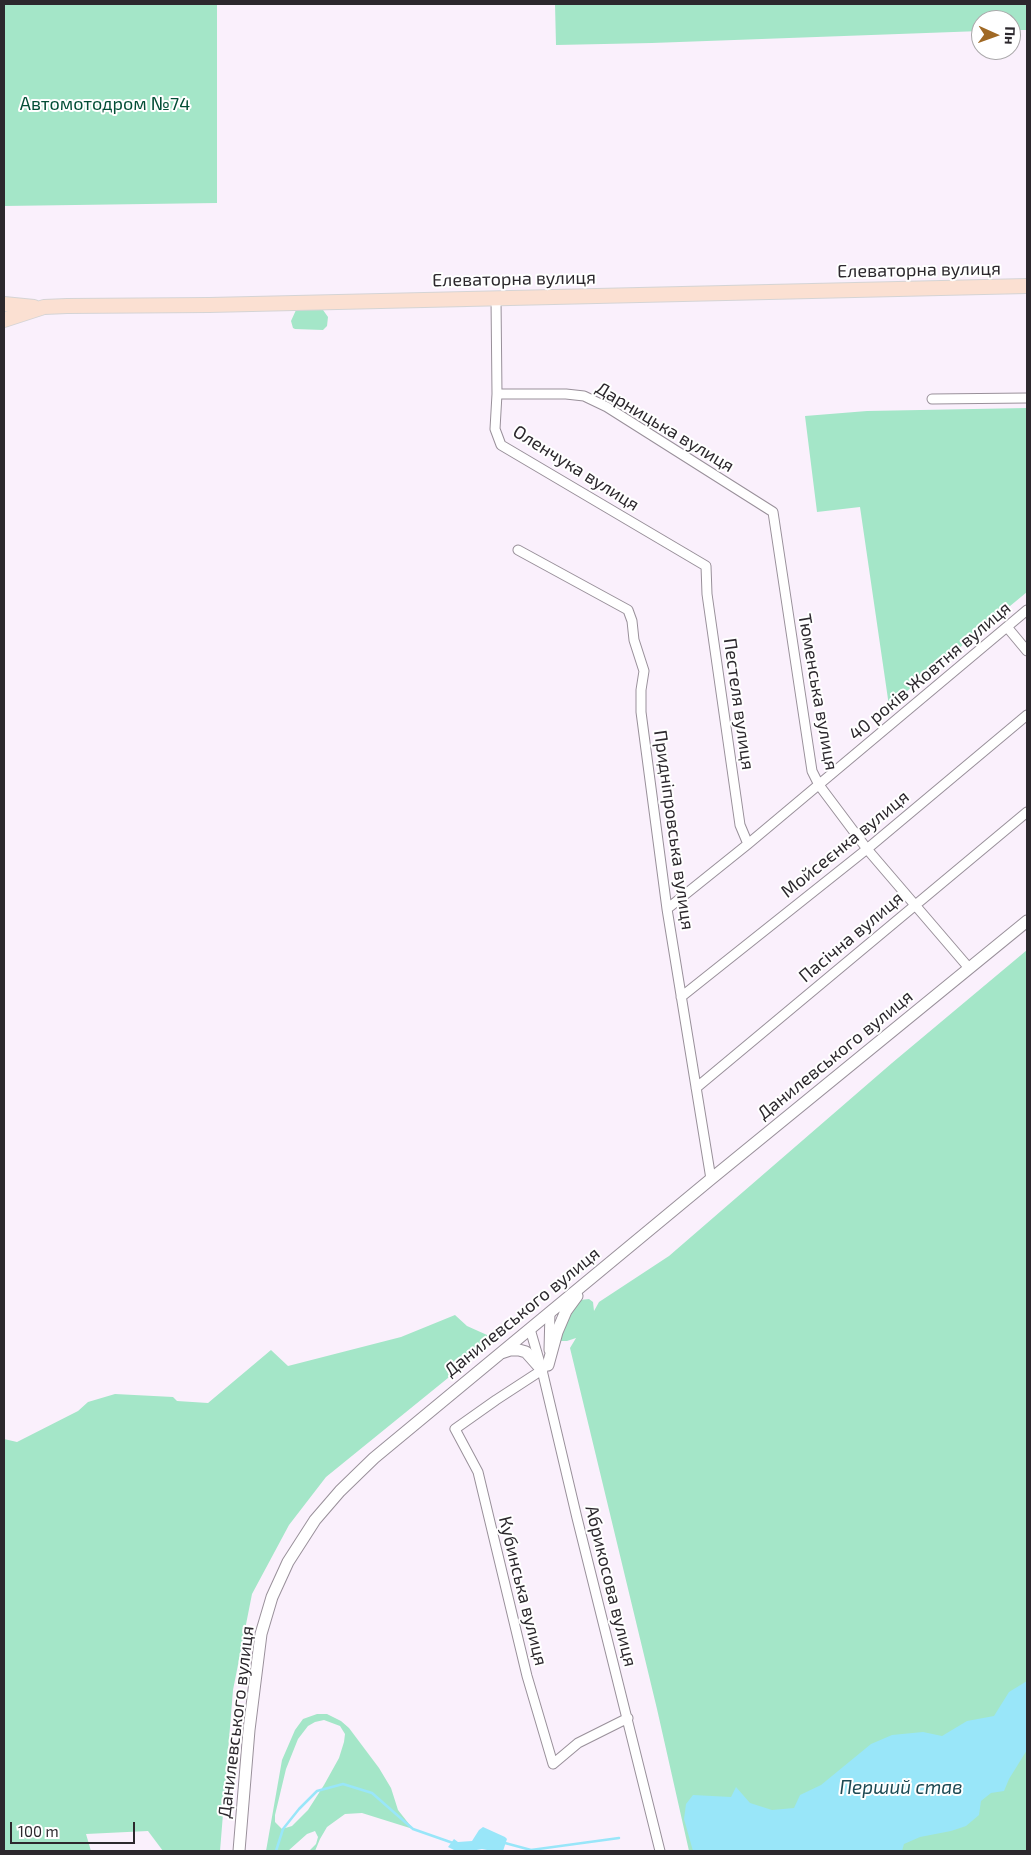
<!DOCTYPE html>
<html>
<head>
<meta charset="utf-8">
<style>
	body { margin:0 }
	#map { position:relative; width:1031px; height:1855px; overflow:hidden; background:#faf0fc; font-family:"Exo 2",sans-serif }
	canvas { display:block }
	.frame { position:absolute; inset:0; border:5px solid #2c282d; pointer-events:none }
	.north { position:absolute; left:971px; top:10px; width:50px; height:50px; box-sizing:border-box; background:#fff; border:1px solid #aba9ab; border-radius:50%; rotate:92deg; font-size:14px; font-weight:700; line-height:20px; text-align:center; color:#2c282d }
	.north::after { content:''; display:block; margin:auto; width:18px; height:22px; background:#a06925; clip-path:polygon(50% 0,100% 100%,50% 72%,0 100%) }
	.scale { position:absolute; left:10px; top:1822px; width:125px; height:22px; box-sizing:border-box; border:2px solid #2c282d; border-top:0; padding-left:6px; font-size:15px; line-height:18px; white-space:nowrap; color:#2c282d; -webkit-text-stroke:4px #fff; paint-order:stroke }
</style>
</head>
<body>
<div id="map">
<canvas width="1031" height="1855"></canvas>
<div class="frame"></div>
<div class="north">Пн</div>
<div class="scale">100 m</div>
</div>
<script>
const ctx = document.querySelector('canvas').getContext('2d');
ctx.lineJoin = 'round';
function paint(path, color) { ctx.fillStyle = color; ctx.fill(path, 'evenodd'); }
const shape = rows => new Path2D(rows.map(r => 'M' + r).join(''));
function stroke(path, color, width, dash) { ctx.strokeStyle = color; ctx.lineWidth = width; ctx.lineCap = dash ? 'butt' : 'round'; ctx.setLineDash(dash || []); ctx.stroke(path); }
function drawText(font, color, halo, rows, align = 'center') {
  ctx.font = font + ' "Exo 2",sans-serif'; ctx.lineWidth = 4; ctx.setLineDash([]); ctx.textBaseline = 'middle'; ctx.strokeStyle = halo; ctx.fillStyle = color; for (const [text, x, y, turn = 0] of rows) {
    ctx.save(); ctx.translate(x, y); ctx.rotate((+turn || 0) * Math.PI / 180); ctx.textAlign = isNaN(turn) ? turn : align; if (halo) ctx.strokeText(text, 0, 0); ctx.fillText(text, 0, 0); ctx.restore();
  }
}
const green = shape([
	[4,4,217,4,217,203,4,206],
	[555,4,1027,4,1027,30,1011,30,1011,20,981,20,981,31,652,43,556,45],
	[296,310,323,310,328,317,327,326,323,330,295,329,293,328,291,321],
	[1027,408,1027,592,889,706,860,507,817,512,805,416,867,411],
	[1027,950,1027,1851,689,1851,657,1709,570,1348,576,1338,567,1341,557,1341,569,1313,580,1300,589,1299,593,1302,594,1311,599,1302,669,1256,892,1063],
	[455,1315,467,1326,496,1339,326,1477,289,1525,252,1594,233,1690,220,1851,163,1851,148,1831,86,1834,91,1851,4,1851,4,1439,17,1442,78,1411,88,1402,115,1394,173,1397,177,1401,208,1403,271,1350,288,1366,401,1337],
	[317,1714,327,1714,341,1721,349,1728,379,1768,391,1788,398,1810,413,1829,362,1813,345,1814,327,1827,320,1839,315,1851,309,1851,316,1844,318,1837,315,1831,307,1834,288,1851,266,1851,282,1760,295,1730,303,1719],
	[324,1720,340,1726,345,1734,344,1742,339,1758,324,1785,308,1810,292,1826,282,1829,275,1822,275,1815,286,1769,298,1739,308,1726,315,1722]
]);
const water = shape([
	[1027,1681,1027,1750,1009,1779,1004,1791,991,1793,981,1801,979,1815,966,1826,951,1831,920,1837,904,1844,902,1851,693,1851,684,1819,686,1804,693,1795,731,1797,736,1787,750,1803,772,1810,794,1808,800,1795,821,1785,871,1744,892,1735,923,1732,942,1736,967,1721,994,1716,1009,1692],
	[483,1827,505,1837,507,1839,503,1851,492,1851,482,1849,471,1851,456,1851,448,1847,454,1839,458,1842,472,1841,479,1830]
]);
const stream = shape([
	[505,1843,531,1850,619,1838],
	[276,1851,283,1829,299,1809,317,1791,343,1784,372,1793,413,1829,453,1843]
]);
const minor = shape([
	[496,299,497,394,495,429,501,445,706,566,707,594,740,825,748,844],
	[497,394,566,394,584,396,607,407,773,512,812,771,819,785,867,849,969,968],
	[932,399,1027,398],
	[518,550,628,610,632,621,634,640,644,671,641,690,641,712,667,909,711,1179],
	[1007,627,1027,651],
	[667,909,748,844,1027,610],
	[681,997,867,849,1027,715],
	[696,1088,1027,812],
	[530,1329,542,1370,577,1518,660,1851],
	[549,1350,550,1312],
	[542,1370,496,1400,455,1429,478,1472,527,1676,553,1764,578,1743,628,1718]
]);
const tertiary = shape([
	[501,1353,510,1350,519,1350,526,1352,542,1370],
	[548,1365,557,1332,566,1311,577,1296],
	[239,1851,249,1730,261,1634,272,1597,288,1562,315,1520,340,1491,374,1458,711,1179,1027,921]
]);
const primary = shape([
	[4,304,34,307],
	[4,320,44,307,67,306,209,305,1027,286]
]);
const parkNames = [
	["Автомотодром №74",105,104]
];
const streetNames = [
	["Елеваторна вулиця",919,270,-1],
	["Елеваторна вулиця",514,279,-1],
	["Дарницька вулиця",665,427,31],
	["Оленчука вулиця",576,468,32],
	["40 років Жовтня вулиця",930,671,-40],
	["Тюменська вулиця",818,692,80],
	["Пестеля вулиця",739,704,82],
	["Придніпровська вулиця",674,830,82],
	["Мойсеєнка вулиця",845,844,-39],
	["Пасічна вулиця",851,937,-40],
	["Данилевського вулиця",835,1055,-39],
	["Данилевського вулиця",522,1312,-39],
	["Абрикосова вулиця",611,1586,76],
	["Кубинська вулиця",523,1591,76],
	["Данилевського вулиця",236,1722,-83]
];
const waterNames = [
	["Перший став",901,1788]
];
paint(green, '#a4e6c8');
paint(water, '#99e6f9');
stroke(stream, '#99e6f9', 2.5);
stroke(minor, '#99909a', 11);
stroke(tertiary, '#99909a', 13);
stroke(primary, '#d5d4d5', 16);
stroke(minor, '#fff', 9);
stroke(tertiary, '#fff', 11);
stroke(primary, '#fbe0d2', 14);
drawText('18px', '#034e36', '#fff', parkNames);
drawText('18px', '#2c282d', '#fff', streetNames);
drawText('italic 19px', '#1d4a54', '#fff', waterNames);
</script>
</body>
</html>
